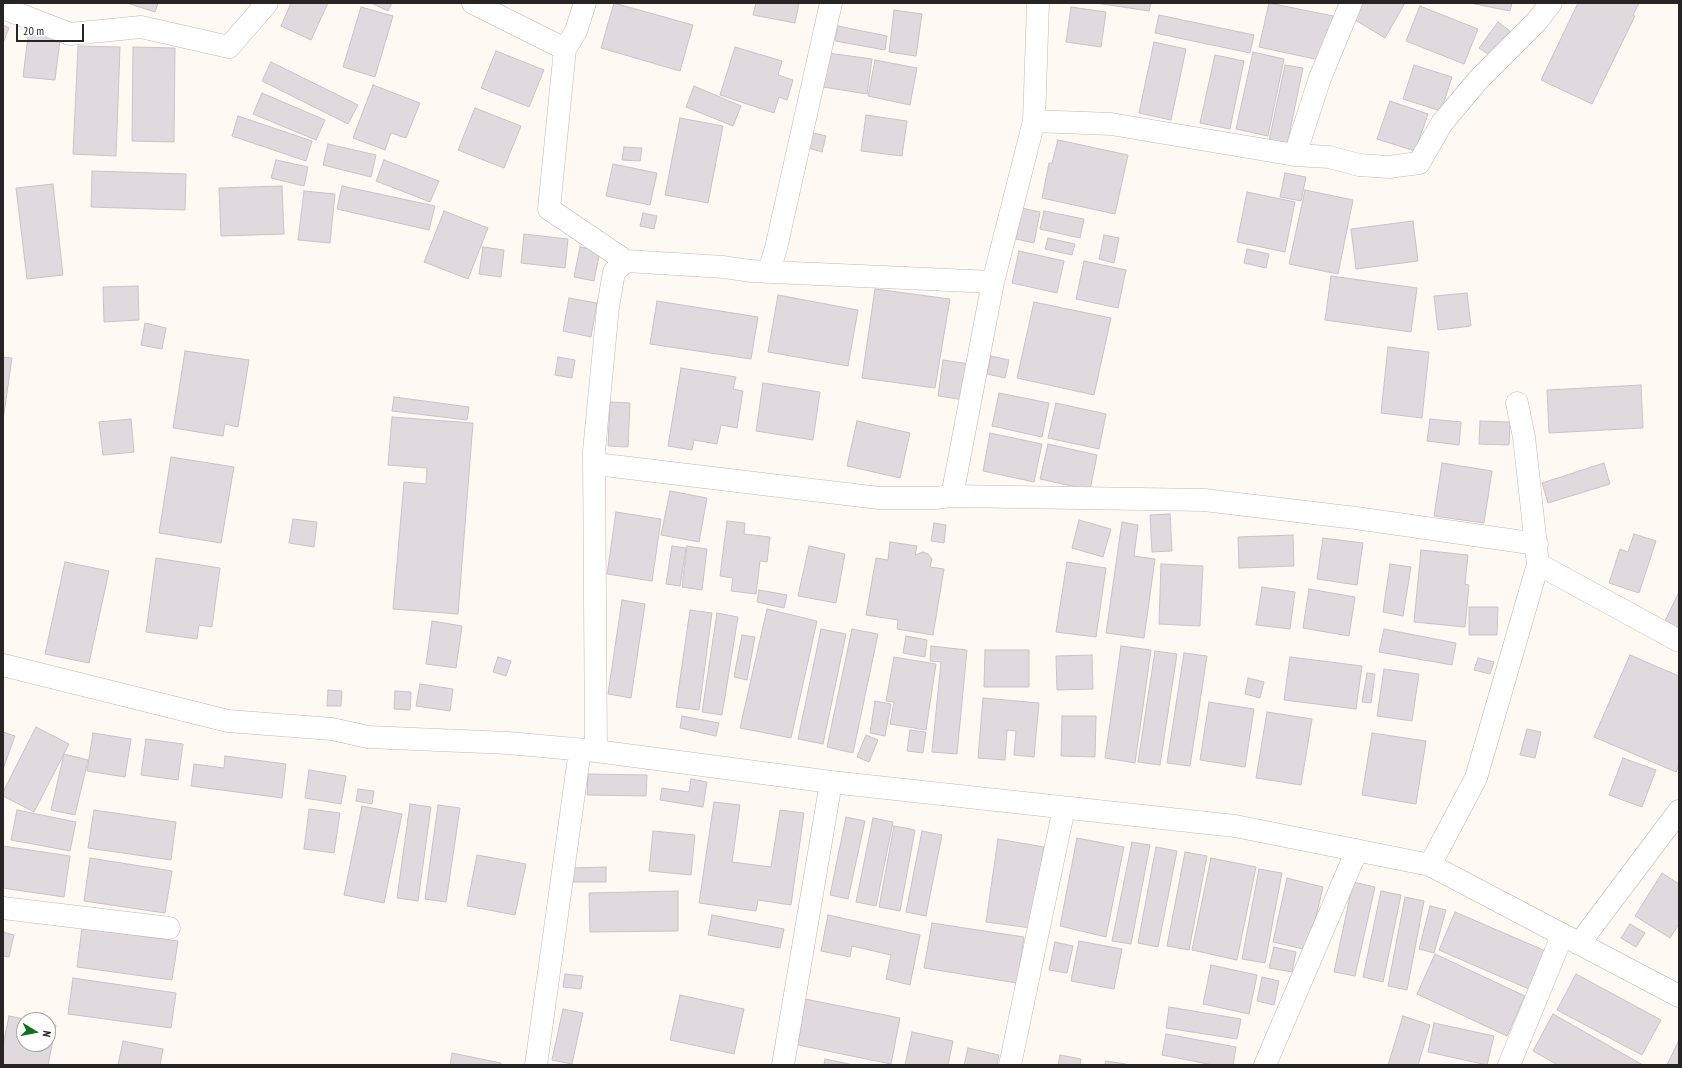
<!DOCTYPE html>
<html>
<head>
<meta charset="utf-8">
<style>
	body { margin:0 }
	#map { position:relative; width:1682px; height:1068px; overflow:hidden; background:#fff9f4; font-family:"PT Sans Narrow",sans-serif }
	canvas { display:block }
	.frame { position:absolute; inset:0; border:4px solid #272423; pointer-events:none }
	.north { position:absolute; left:16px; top:1012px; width:40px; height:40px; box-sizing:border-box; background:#fff; border:1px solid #a9a7a7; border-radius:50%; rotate:100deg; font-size:11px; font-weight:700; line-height:16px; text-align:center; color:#272423 }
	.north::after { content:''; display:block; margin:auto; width:14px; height:18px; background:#10701e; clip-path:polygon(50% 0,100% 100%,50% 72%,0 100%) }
	.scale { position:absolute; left:16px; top:24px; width:68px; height:18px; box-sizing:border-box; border:2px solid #272423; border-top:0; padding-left:5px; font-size:12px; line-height:14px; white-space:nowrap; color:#272423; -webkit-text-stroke:3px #fff; paint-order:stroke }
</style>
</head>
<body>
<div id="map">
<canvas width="1682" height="1068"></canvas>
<div class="frame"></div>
<div class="north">N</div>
<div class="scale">20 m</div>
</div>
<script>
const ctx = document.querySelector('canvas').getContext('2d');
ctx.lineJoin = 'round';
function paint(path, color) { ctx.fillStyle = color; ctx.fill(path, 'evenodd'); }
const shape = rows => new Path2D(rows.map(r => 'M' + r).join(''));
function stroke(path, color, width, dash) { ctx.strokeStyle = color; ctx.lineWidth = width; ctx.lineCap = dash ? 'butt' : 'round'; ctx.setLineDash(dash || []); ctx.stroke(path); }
const building = shape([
	[127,3,158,3,155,12,127,3],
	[291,3,328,3,311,40,281,26,291,3],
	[371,3,392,3,388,11,371,3],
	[614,3,693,25,680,71,601,48,614,3],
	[756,3,799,3,795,23,753,15,756,3],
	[1096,3,1151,3,1149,11,1096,3],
	[1269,3,1333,16,1324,61,1259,47,1269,3],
	[1361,3,1405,3,1385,38,1352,18,1361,3],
	[1470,3,1512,3,1510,11,1470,3],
	[1578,3,1639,3,1633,15,1635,16,1592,104,1541,80,1578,3],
	[1420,6,1478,29,1464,64,1406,41,1420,6],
	[361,7,393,16,375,77,343,67,361,7],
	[1071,7,1106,12,1101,47,1066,42,1071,7],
	[894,10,922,14,916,56,889,52,894,10],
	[1159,15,1254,35,1250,53,1155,33,1159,15],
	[1498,22,1510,31,1491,56,1479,48,1498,22],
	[3,25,9,28,3,43,3,25],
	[838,26,887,36,885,50,835,41,838,26],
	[29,28,61,32,55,80,23,77,29,28],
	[1154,42,1186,49,1171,120,1139,113,1154,42],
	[78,46,120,47,116,156,73,154,78,46],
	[133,47,175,48,174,142,132,141,133,47],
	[735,47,782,61,778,75,793,80,787,100,779,97,774,113,720,95,735,47],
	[496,51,544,70,529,107,481,88,496,51],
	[1253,52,1284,59,1268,136,1236,129,1253,52],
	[828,53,872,59,867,94,823,87,828,53],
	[1215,55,1244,61,1230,129,1200,123,1215,55],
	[875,60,917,68,910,105,868,96,875,60],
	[271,62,358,105,348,124,262,81,271,62],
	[1285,65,1303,68,1287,145,1269,141,1285,65],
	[1414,65,1452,77,1441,111,1403,99,1414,65],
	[373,85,420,103,406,138,391,133,385,150,353,138,373,85],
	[694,86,741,106,733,126,686,107,694,86],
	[262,93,325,120,316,140,253,114,262,93],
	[1390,101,1428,114,1415,151,1377,139,1390,101],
	[475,108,521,126,504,168,458,150,475,108],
	[866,115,907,121,902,156,861,151,866,115],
	[238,116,312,141,306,161,232,136,238,116],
	[680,118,723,126,708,203,665,195,680,118],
	[809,132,826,136,822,152,805,147,809,132],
	[1058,140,1128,155,1115,214,1042,198,1049,163,1052,163,1058,140],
	[328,144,376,155,371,177,323,165,328,144],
	[624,147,642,148,640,161,622,160,624,147],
	[276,160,308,167,304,186,271,178,276,160],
	[384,160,439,181,430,202,376,181,384,160],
	[613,164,657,173,650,205,606,196,613,164],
	[92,171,186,174,185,210,91,207,92,171],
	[1285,173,1306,177,1301,201,1280,197,1285,173],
	[53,184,63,275,27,279,16,188,53,184],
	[282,186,284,234,221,236,219,188,282,186],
	[342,186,435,206,429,230,337,209,342,186],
	[1305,190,1353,200,1338,274,1289,264,1305,190],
	[304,191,335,194,330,243,298,240,304,191],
	[1247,192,1295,202,1285,252,1237,242,1247,192],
	[1022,208,1040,212,1034,243,1016,239,1022,208],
	[444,211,488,228,468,279,424,262,444,211],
	[1044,211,1084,219,1080,238,1040,229,1044,211],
	[643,213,657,216,654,229,640,226,643,213],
	[1413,221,1418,261,1356,269,1351,229,1413,221],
	[524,234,568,239,565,268,521,263,524,234],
	[1104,235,1119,238,1114,263,1099,259,1104,235],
	[1048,238,1075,244,1072,255,1045,249,1048,238],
	[483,247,504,250,501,277,479,274,483,247],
	[580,247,600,251,594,281,574,277,580,247],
	[1247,249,1269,254,1266,268,1244,263,1247,249],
	[1019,251,1064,261,1057,293,1012,283,1019,251],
	[1084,261,1126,270,1118,308,1076,299,1084,261],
	[1331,276,1417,288,1411,332,1325,320,1331,276],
	[138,286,139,320,104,322,103,287,138,286],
	[875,289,950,299,935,388,862,378,875,289],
	[1467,293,1471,326,1438,330,1434,296,1467,293],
	[778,295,858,310,848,366,768,352,778,295],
	[569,298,597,303,591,337,563,331,569,298],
	[657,301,758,317,751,359,650,344,657,301],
	[1034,302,1111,318,1094,395,1017,378,1034,302],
	[145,323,166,328,162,349,141,345,145,323],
	[1388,347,1429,352,1422,418,1381,413,1388,347],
	[185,351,249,360,238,427,225,424,223,436,173,428,185,351],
	[991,356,1009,360,1005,378,987,374,991,356],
	[3,357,12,358,3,420,3,357],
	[558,357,575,360,572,378,555,375,558,357],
	[943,360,970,364,965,400,938,396,943,360],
	[681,368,736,377,733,389,743,391,737,428,721,425,717,444,694,440,692,450,668,446,681,368],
	[763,383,820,392,813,440,756,431,763,383],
	[1641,385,1643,428,1549,433,1547,390,1641,385],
	[999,393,1049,403,1042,437,992,426,999,393],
	[394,397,469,407,467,420,392,411,394,397],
	[610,402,630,403,628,447,608,446,610,402],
	[1056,403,1106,414,1099,449,1048,438,1056,403],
	[392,417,473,423,458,614,393,609,404,482,426,484,427,468,388,465,392,417],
	[131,419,134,452,103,455,99,422,131,419],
	[1430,419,1461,422,1459,445,1427,441,1430,419],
	[857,421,910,433,900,478,847,466,857,421],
	[1480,421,1510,422,1509,445,1479,444,1480,421],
	[990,433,1042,444,1034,482,983,471,990,433],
	[1048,444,1097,455,1090,490,1040,479,1048,444],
	[171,457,234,467,221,543,159,533,171,457],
	[1442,463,1492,471,1484,523,1434,516,1442,463],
	[1604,463,1610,484,1548,503,1542,483,1604,463],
	[670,491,707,498,699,542,661,535,670,491],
	[616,512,661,519,652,581,607,574,616,512],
	[1170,514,1172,551,1152,552,1150,515,1170,514],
	[293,519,317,522,314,547,289,543,293,519],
	[1079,520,1111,529,1103,557,1072,548,1079,520],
	[727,521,745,523,744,534,770,537,767,562,760,561,756,594,731,591,733,578,720,576,727,521],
	[1122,522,1138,525,1134,556,1155,559,1144,638,1106,633,1122,522],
	[934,523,946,525,944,543,931,541,934,523],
	[1634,534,1656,541,1639,593,1609,583,1620,549,1628,552,1634,534],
	[1293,535,1294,566,1239,568,1238,537,1293,535],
	[1323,538,1363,543,1357,585,1317,579,1323,538],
	[890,542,917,546,915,555,923,552,928,554,932,559,930,567,944,569,933,635,897,629,898,620,866,615,876,558,888,560,890,542],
	[672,546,686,548,680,586,666,584,672,546],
	[687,546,707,549,702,590,682,587,687,546],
	[809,546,845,554,836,603,798,596,809,546],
	[1421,550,1468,555,1465,584,1469,585,1465,627,1414,622,1421,550],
	[156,558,220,568,212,627,199,625,197,639,146,632,156,558],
	[65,562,109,571,89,663,45,654,65,562],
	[1067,562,1106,568,1096,637,1056,632,1067,562],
	[1161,564,1203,566,1200,626,1159,624,1161,564],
	[1390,564,1411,567,1403,616,1383,612,1390,564],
	[1262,587,1295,592,1290,629,1256,625,1262,587],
	[1309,589,1355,597,1349,636,1303,628,1309,589],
	[759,590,787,595,784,608,757,602,759,590],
	[1679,592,1679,630,1664,623,1679,592],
	[622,600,645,604,631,698,608,694,622,600],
	[1469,607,1498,607,1497,635,1469,635,1469,607],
	[767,609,817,621,791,738,740,728,767,609],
	[690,610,712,613,699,710,676,707,690,610],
	[717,613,738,617,722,715,702,712,717,613],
	[432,621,462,626,456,668,426,664,432,621],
	[821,629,846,634,823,744,798,739,821,629],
	[852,629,878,634,853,753,827,747,852,629],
	[1384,629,1456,643,1452,665,1379,652,1384,629],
	[742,635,755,637,747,680,734,677,742,635],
	[906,636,927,640,925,657,903,653,906,636],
	[931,646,967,650,957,754,932,752,941,662,930,661,931,646],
	[1121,646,1151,650,1135,763,1105,758,1121,646],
	[985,650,1029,650,1029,687,984,687,985,650],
	[1155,651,1177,654,1160,765,1138,762,1155,651],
	[1184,653,1207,656,1190,766,1167,763,1184,653],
	[1092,655,1093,689,1057,690,1056,656,1092,655],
	[1630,655,1679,676,1679,765,1676,772,1594,737,1630,655],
	[498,657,511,661,506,676,493,672,498,657],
	[894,657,936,664,926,730,890,724,894,702,886,701,894,657],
	[1290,657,1362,666,1356,709,1284,700,1290,657],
	[1478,658,1494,662,1490,674,1474,670,1478,658],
	[1384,669,1419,674,1412,721,1377,716,1384,669],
	[1367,673,1375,674,1371,703,1362,702,1367,673],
	[1248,678,1264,682,1260,698,1245,694,1248,678],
	[420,684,453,689,450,711,416,706,420,684],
	[328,690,342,691,341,706,327,706,328,690],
	[395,691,411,692,410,710,394,709,395,691],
	[983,698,1039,703,1034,757,1014,755,1016,731,1007,730,1005,760,978,758,983,698],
	[875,701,891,704,885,736,870,733,875,701],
	[1209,702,1254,709,1245,767,1200,760,1209,702],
	[1267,712,1312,719,1301,785,1256,778,1267,712],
	[682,716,719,723,716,736,680,728,682,716],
	[1062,716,1096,716,1095,757,1061,756,1062,716],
	[36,727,69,744,34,812,3,796,3,792,36,727],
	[1527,729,1541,732,1535,758,1520,755,1527,729],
	[910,730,926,732,923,753,907,751,910,730],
	[3,732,15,736,3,769,3,732],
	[93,733,131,739,125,777,87,771,93,733],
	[1372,733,1426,741,1416,804,1362,795,1372,733],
	[866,735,878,740,869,762,857,757,866,735],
	[146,739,183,744,178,780,141,775,146,739],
	[64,754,88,760,75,815,51,810,64,754],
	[225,756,286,764,282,798,191,786,194,764,224,768,225,756],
	[1623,758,1656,770,1642,807,1609,795,1623,758],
	[309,770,346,776,341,804,305,798,309,770],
	[588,774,647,775,646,796,587,795,588,774],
	[691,779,707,782,703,807,660,800,662,788,689,792,691,779],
	[358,789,374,791,372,804,356,801,358,789],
	[714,802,740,805,732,862,771,867,780,810,804,813,791,905,758,900,756,911,699,903,714,802],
	[410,804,431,807,418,901,397,898,410,804],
	[438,805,460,808,446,902,425,899,438,805],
	[362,806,402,814,384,903,344,895,362,806],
	[309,809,340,813,334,853,304,849,309,809],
	[17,810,76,822,70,851,11,840,17,810],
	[94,810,176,822,171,860,88,848,94,810],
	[846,817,865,821,848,899,830,895,846,817],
	[873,818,893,822,876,906,856,902,873,818],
	[894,826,915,830,900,911,879,907,894,826],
	[653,831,695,835,691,875,649,871,653,831],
	[922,831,942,835,926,916,906,912,922,831],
	[1077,838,1124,847,1106,937,1060,926,1077,838],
	[998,839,1044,847,1031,928,986,922,998,839],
	[1132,842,1150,845,1131,944,1112,941,1132,842],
	[3,846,70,856,64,897,3,888,3,846],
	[1156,847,1177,851,1158,947,1138,943,1156,847],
	[1185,852,1207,856,1189,950,1167,946,1185,852],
	[477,855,526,864,515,915,467,906,477,855],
	[90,858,172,871,165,913,84,901,90,858],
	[1211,858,1256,867,1237,960,1192,950,1211,858],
	[606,867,606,882,571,882,572,868,606,867],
	[1259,869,1282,873,1265,963,1242,959,1259,869],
	[1662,873,1679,884,1679,924,1670,938,1635,916,1662,873],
	[1287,878,1323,887,1308,950,1273,942,1287,878],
	[1353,882,1375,887,1355,976,1334,972,1353,882],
	[678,891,678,931,590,932,589,893,678,891],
	[1381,891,1401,895,1383,982,1363,977,1381,891],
	[1405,897,1424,901,1407,990,1388,986,1405,897],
	[1430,906,1446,910,1434,953,1419,949,1430,906],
	[1455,912,1548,952,1531,990,1439,950,1455,912],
	[712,915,784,929,780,948,708,935,712,915],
	[828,915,920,935,910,985,886,979,891,955,852,946,850,957,821,951,828,915],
	[932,923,1024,937,1017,983,924,968,932,923],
	[1630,924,1645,933,1636,947,1621,938,1630,924],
	[82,928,178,941,172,980,77,967,82,928],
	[3,932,14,935,9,957,3,956,3,932],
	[1079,941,1122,949,1114,989,1071,981,1079,941],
	[1055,942,1073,946,1067,973,1049,970,1055,942],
	[1274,947,1296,952,1292,972,1269,968,1274,947],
	[1435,954,1525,996,1507,1036,1417,994,1435,954],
	[1211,965,1257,975,1249,1014,1203,1004,1211,965],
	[565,974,583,976,581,989,563,987,565,974],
	[1576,974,1661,1020,1642,1055,1557,1010,1576,974],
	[1262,977,1279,981,1274,1005,1257,1001,1262,977],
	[73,978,176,993,171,1028,68,1014,73,978],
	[680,995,744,1009,734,1054,670,1040,680,995],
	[805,999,900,1018,891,1064,798,1045,805,999],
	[1169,1007,1241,1019,1237,1039,1166,1028,1169,1007],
	[563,1009,583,1013,572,1064,552,1060,563,1009],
	[1553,1014,1643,1065,1558,1065,1533,1051,1553,1014],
	[9,1016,30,1020,24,1020,24,1044,48,1044,48,1024,56,1025,48,1065,3,1065,3,1045,9,1016],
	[1403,1016,1430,1025,1418,1065,1388,1065,1403,1016],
	[1434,1023,1494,1036,1487,1065,1428,1052,1434,1023],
	[912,1032,953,1041,948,1065,905,1065,912,1032],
	[1166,1034,1236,1047,1233,1065,1213,1065,1162,1055,1166,1034],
	[1679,1040,1679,1065,1667,1065,1679,1040],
	[123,1041,163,1049,160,1065,118,1065,123,1041],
	[968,1048,999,1055,997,1065,964,1065,968,1048],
	[452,1053,501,1063,501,1065,450,1065,452,1053],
	[1060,1055,1081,1059,1080,1065,1058,1065,1060,1055],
	[825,1059,854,1065,824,1065,825,1059],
	[1106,1061,1126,1064,1125,1065,1105,1065,1106,1061]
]);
const street = shape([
	[473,3,565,49],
	[585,3,576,31,565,49,549,209,626,261],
	[3,8,70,34,141,27,229,47,267,3],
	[1034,121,1111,124,1295,155,1329,157,1359,165,1389,167,1419,163,1442,123,1479,79,1537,21,1551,3],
	[1295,155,1320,78,1351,3],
	[769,271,776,248,831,3],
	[993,282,1034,121,1038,3],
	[596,464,879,498,935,498,952,496,1204,500,1356,518,1537,544],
	[1538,564,1679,641],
	[3,665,228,721,332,729,368,737,508,743,596,751,831,782,1235,826,1430,865,1679,996],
	[596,751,594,451,608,307,614,272,626,261,724,267,750,271,993,282,952,496],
	[1430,865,1476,778,1538,564,1524,437,1517,403],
	[3,908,169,928],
	[1579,944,1679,811],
	[536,1065,580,750],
	[783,1065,831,782],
	[1010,1065,1064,808],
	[1265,1065,1357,850],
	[1509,1065,1562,936]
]);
paint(building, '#e0dadf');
stroke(building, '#c9c3c8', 1);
stroke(street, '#beb8b4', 23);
stroke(street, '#fff', 22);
</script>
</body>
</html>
